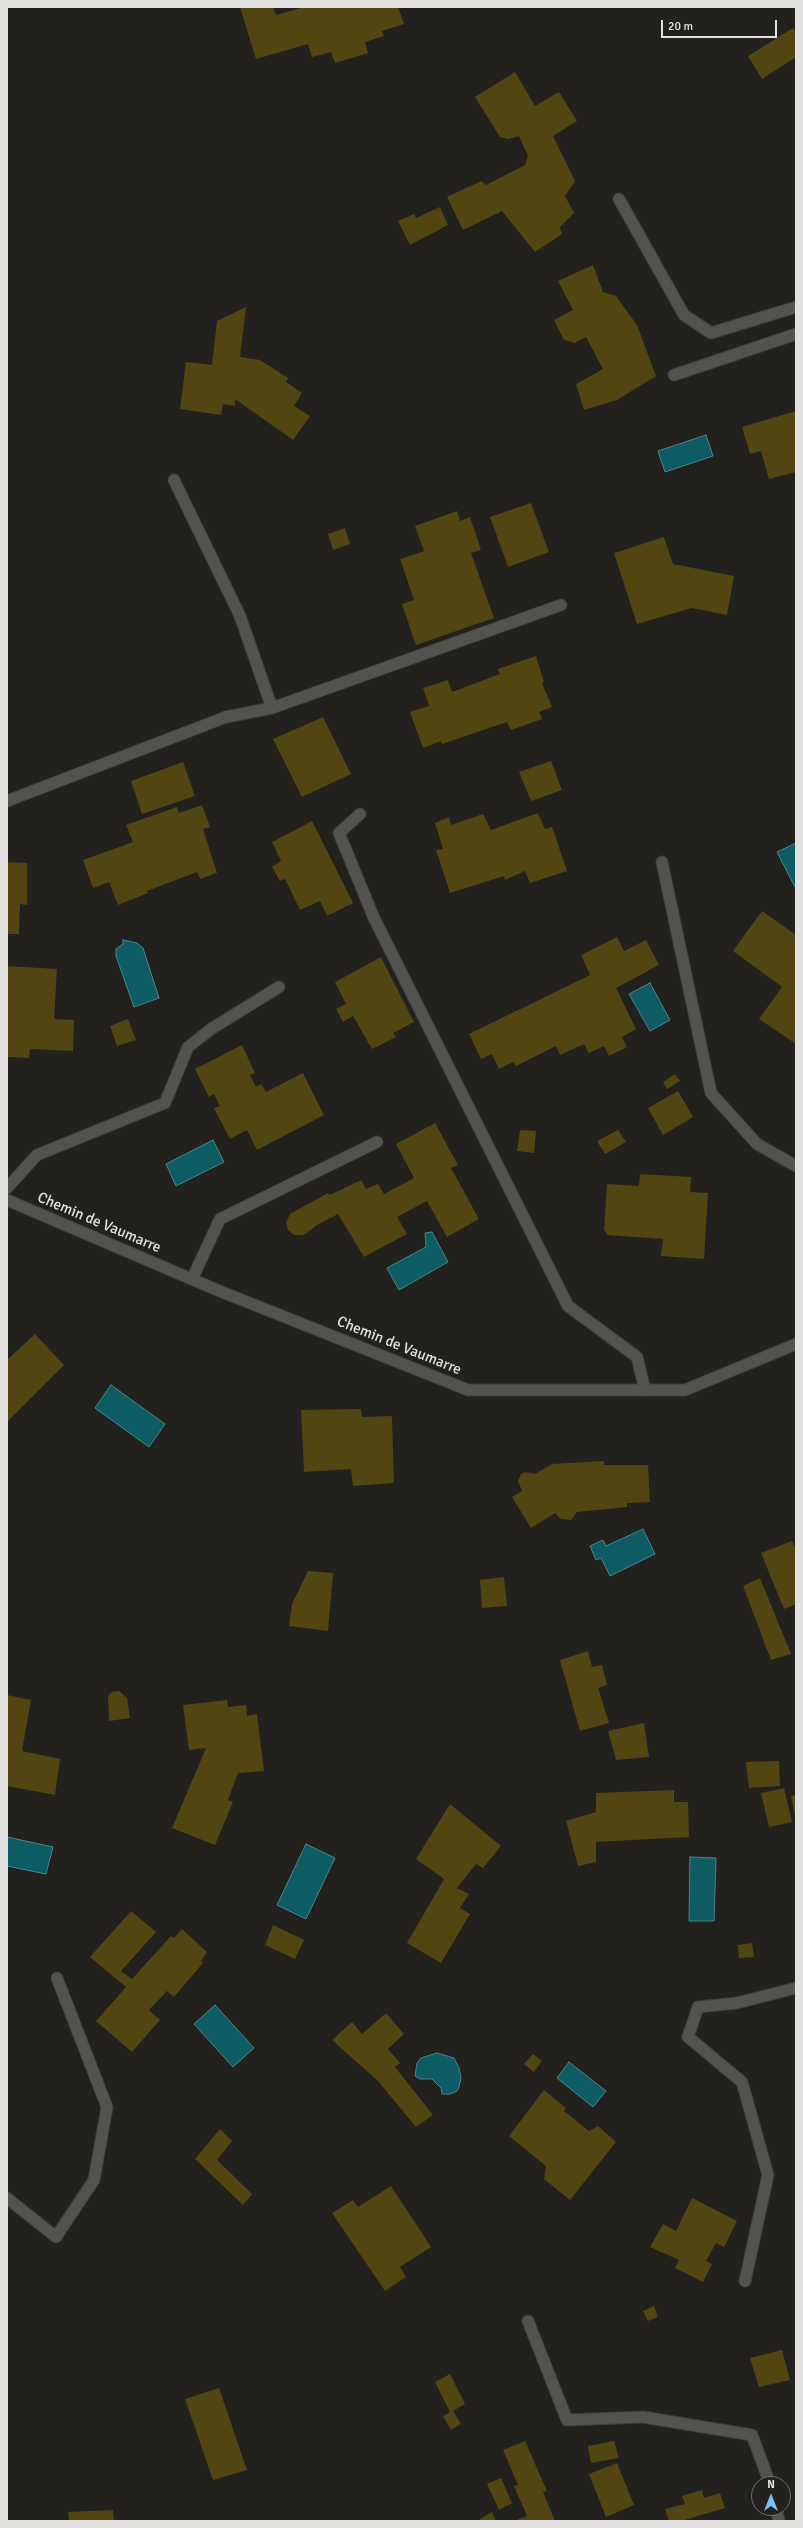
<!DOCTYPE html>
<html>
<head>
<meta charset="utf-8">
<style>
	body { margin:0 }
	#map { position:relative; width:803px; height:2528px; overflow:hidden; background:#22211e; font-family:Signika,sans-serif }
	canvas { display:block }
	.frame { position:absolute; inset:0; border:8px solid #e2e1df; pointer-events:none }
	.north { position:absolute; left:751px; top:2476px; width:40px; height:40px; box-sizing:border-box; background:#22211e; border:1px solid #6f6e6b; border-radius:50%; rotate:0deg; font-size:11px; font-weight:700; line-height:16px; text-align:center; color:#e2e1df }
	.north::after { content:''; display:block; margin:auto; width:14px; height:18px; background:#7cbef9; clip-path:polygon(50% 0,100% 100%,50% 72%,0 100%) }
	.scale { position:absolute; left:661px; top:20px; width:116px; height:18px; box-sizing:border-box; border:2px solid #e2e1df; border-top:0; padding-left:5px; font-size:12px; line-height:14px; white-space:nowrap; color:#e2e1df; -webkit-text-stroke:3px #22211e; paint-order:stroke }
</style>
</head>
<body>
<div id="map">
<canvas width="803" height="2528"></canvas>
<div class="frame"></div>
<div class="north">N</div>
<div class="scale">20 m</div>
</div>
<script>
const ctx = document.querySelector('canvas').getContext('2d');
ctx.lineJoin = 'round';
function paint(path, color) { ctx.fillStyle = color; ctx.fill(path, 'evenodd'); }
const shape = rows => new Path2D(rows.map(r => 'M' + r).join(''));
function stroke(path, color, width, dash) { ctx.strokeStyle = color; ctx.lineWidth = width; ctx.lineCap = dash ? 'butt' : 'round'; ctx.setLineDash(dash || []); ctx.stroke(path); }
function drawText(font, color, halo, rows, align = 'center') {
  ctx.font = font + ' Signika,sans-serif'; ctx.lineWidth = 3; ctx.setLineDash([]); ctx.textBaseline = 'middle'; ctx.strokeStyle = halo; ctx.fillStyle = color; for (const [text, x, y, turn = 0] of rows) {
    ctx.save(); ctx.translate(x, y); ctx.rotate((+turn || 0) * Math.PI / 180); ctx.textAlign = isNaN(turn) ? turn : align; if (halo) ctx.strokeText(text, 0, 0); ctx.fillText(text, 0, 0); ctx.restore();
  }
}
const water = shape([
	[706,435,713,456,665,472,658,451,706,435],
	[796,843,796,889,777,852,796,843],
	[123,940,137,943,143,948,159,998,134,1007,116,956,116,949,123,944,123,940],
	[650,983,670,1020,650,1031,629,994,650,983],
	[213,1140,224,1162,176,1186,166,1164,213,1140],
	[432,1232,448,1262,399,1290,387,1268,426,1247,425,1233,432,1232],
	[111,1385,165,1424,149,1447,95,1408,111,1385],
	[643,1529,655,1554,610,1576,601,1558,596,1560,590,1546,603,1540,606,1546,643,1529],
	[7,1837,53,1847,46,1874,7,1866,7,1837],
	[306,1844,335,1858,306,1919,277,1905,306,1844],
	[690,1857,716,1858,714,1921,689,1921,690,1857],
	[215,2005,254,2048,233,2067,194,2024,215,2005],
	[437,2053,454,2058,459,2068,461,2078,459,2087,457,2091,450,2094,442,2094,441,2088,432,2079,420,2079,415,2076,417,2063,421,2058,437,2053],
	[569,2062,606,2091,593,2107,557,2078,569,2062]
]);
const building = shape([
	[240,7,273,7,276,15,304,7,398,7,404,24,382,31,384,36,365,42,368,53,335,63,331,52,312,57,308,44,256,59],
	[793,28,796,32,796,57,762,79,748,56],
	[515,72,535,106,559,92,577,121,553,136,575,181,565,196,574,213,560,227,562,234,535,252,502,211,463,230,447,197,481,181,486,185,525,165,528,156,519,136,508,139,500,137,475,97],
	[440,207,448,225,410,245,398,221,414,214,416,218],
	[593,265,603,292,616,296,637,325,656,376,617,400,584,410,576,384,603,369,586,337,575,343,564,340,554,320,573,310,558,281],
	[246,307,240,357,260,360,288,378,286,382,302,393,294,406,310,416,293,440,235,399,235,406,223,404,221,415,180,409,186,362,212,365,217,321],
	[796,411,796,472,769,479,761,451,750,454,742,427],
	[531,503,549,552,508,567,490,517],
	[457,511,460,521,470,517,481,550,471,553,494,618,416,645,402,604,414,600,400,559,424,551,415,526],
	[345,528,350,544,333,550,328,534],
	[664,537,673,564,734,576,727,615,692,608,637,624,614,553],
	[536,656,544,682,542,683,552,707,539,712,542,719,511,730,507,722,442,744,441,741,423,748,410,712,429,706,423,688,448,680,452,692,500,674,498,669],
	[323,717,351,774,302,797,273,739],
	[551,761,562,790,531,801,519,772],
	[183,762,195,796,142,814,131,781],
	[202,805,210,827,203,829,217,873,200,879,197,872,147,891,148,893,118,905,109,882,93,888,83,860,133,842,126,825,177,807,179,813],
	[538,813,545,829,552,827,567,871,530,883,525,871,505,880,504,876,450,893,436,850,443,849,435,823,449,817,451,825,483,814,491,830],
	[312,821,353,903,327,916,320,901,300,910,285,879,280,881,272,867,281,861,272,842],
	[7,862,27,863,27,905,20,904,19,934,7,934],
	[762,911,796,935,796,1044,759,1019,782,987,733,951],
	[617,937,624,951,646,940,659,965,616,988,636,1029,622,1037,627,1047,609,1056,604,1046,589,1053,584,1044,560,1055,556,1046,516,1066,513,1062,499,1069,492,1054,481,1059,469,1034,590,975,581,955],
	[381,957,414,1022,393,1033,396,1037,372,1049,353,1016,343,1022,336,1009,346,1004,335,982],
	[7,966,57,969,54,1019,74,1020,73,1051,30,1049,29,1058,7,1057],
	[128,1019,136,1040,117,1046,110,1026],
	[242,1045,255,1073,250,1075,256,1087,261,1084,266,1092,303,1073,324,1115,257,1150,247,1130,230,1139,214,1108,220,1106,214,1094,209,1097,195,1069],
	[675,1074,680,1081,667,1089,663,1082],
	[678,1091,693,1117,663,1135,648,1108],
	[435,1123,458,1165,451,1168,479,1219,447,1237,427,1201,397,1217,407,1234,364,1257,338,1214,317,1225,304,1235,294,1235,288,1230,286,1222,290,1214,328,1193,330,1195,361,1180,366,1189,378,1184,384,1194,414,1178,396,1144],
	[520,1130,536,1131,534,1153,517,1151],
	[618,1130,626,1142,605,1154,597,1141],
	[640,1174,691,1177,690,1192,708,1193,704,1259,661,1256,663,1239,608,1235,604,1230,607,1184,639,1186],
	[35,1334,64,1365,8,1421,7,1360],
	[361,1409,362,1417,392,1416,394,1483,353,1486,351,1469,304,1472,301,1410],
	[604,1461,604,1465,648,1465,650,1502,627,1503,627,1507,577,1512,571,1520,561,1519,555,1513,531,1528,512,1497,522,1491,518,1481,521,1474,525,1472,535,1474,552,1464],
	[792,1541,796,1549,796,1604,784,1609,761,1553],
	[308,1571,333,1573,328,1631,289,1626,292,1604],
	[504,1577,507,1606,482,1608,480,1580],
	[760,1578,791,1654,771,1660,743,1586],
	[588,1651,592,1667,602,1665,607,1685,598,1688,609,1723,580,1731,560,1660],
	[119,1691,127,1698,130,1718,109,1721,108,1696,112,1692],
	[7,1695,31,1700,22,1751,60,1759,55,1795,7,1786],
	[227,1700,228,1707,246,1705,247,1716,257,1714,264,1771,238,1773,228,1800,233,1802,215,1845,172,1828,206,1748,189,1750,183,1705],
	[644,1723,649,1757,616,1760,608,1731],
	[779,1761,780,1786,749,1788,746,1762],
	[784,1788,792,1822,769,1827,761,1793],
	[674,1790,674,1802,688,1802,689,1837,596,1842,596,1862,578,1866,566,1821,596,1812,596,1793],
	[796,1795,796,1816,795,1816,791,1796],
	[450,1804,501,1846,483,1868,476,1864,457,1888,469,1894,460,1908,470,1914,441,1963,407,1943,444,1879,416,1859],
	[131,1911,156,1932,121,1971,132,1979,171,1936,174,1938,182,1929,207,1952,201,1961,203,1963,174,1997,167,1991,149,2010,160,2020,132,2052,96,2021,126,1987,90,1957],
	[273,1925,304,1940,295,1959,265,1945],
	[752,1943,754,1957,739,1958,738,1945],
	[386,2013,404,2034,388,2049,400,2063,395,2067,433,2115,416,2127,378,2081,332,2040,352,2022,362,2034],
	[533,2054,542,2061,534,2072,524,2064],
	[544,2090,566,2108,564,2111,589,2131,598,2126,616,2142,570,2200,544,2179,546,2166,509,2136],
	[220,2129,232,2141,217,2160,252,2194,243,2205,195,2159],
	[391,2186,431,2247,400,2267,406,2277,385,2291,332,2213,353,2200,358,2207],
	[692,2198,737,2221,724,2247,716,2243,706,2261,712,2264,703,2282,675,2268,679,2260,650,2247,663,2224,676,2231],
	[654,2306,658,2317,648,2321,643,2311],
	[782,2350,790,2380,759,2387,750,2358],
	[450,2374,465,2404,453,2411,461,2424,451,2430,443,2416,450,2412,435,2382],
	[219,2388,247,2470,213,2480,185,2399],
	[525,2441,547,2491,543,2492,555,2521,514,2521,527,2516,514,2486,518,2485,503,2450],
	[614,2441,619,2458,591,2463,588,2446],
	[617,2463,634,2505,606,2517,589,2474],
	[501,2478,512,2503,499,2510,487,2484],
	[702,2490,704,2498,720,2493,725,2508,681,2521,669,2521,665,2509,685,2504,682,2496],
	[113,2510,114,2521,69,2521,68,2512],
	[492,2512,496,2521,481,2521,480,2519]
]);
const service = shape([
	[619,199,684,315,711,333,796,307],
	[674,375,796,334],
	[174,480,240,616,272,708],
	[226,717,272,708,561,605],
	[360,814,339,833,374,918,568,1306,637,1357,645,1390],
	[7,1188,37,1155,165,1103,188,1047,211,1029,279,987],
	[192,1279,220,1219,377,1142],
	[7,2198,56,2237,94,2180,107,2107,57,1978]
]);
const minor = shape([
	[7,801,226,717],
	[662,862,711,1093,757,1144,796,1166],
	[7,1200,217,1290,468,1390,685,1390,796,1344],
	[745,2281,768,2175,742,2082,688,2037,698,2007,737,2003,796,1988],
	[528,2321,567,2420,643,2417,752,2435,770,2484],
	[776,2508,779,2521]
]);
const streetNames = [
	["Chemin de Vaumarre",99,1223,23],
	["Chemin de Vaumarre",399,1346,22]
];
paint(water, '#0d5c63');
stroke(water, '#4d8488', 1);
paint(building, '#514511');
stroke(service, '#3f3e3c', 13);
stroke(minor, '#3f3e3c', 13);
stroke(service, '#53524f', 11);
stroke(minor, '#53524f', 11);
drawText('15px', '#e2e1df', '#22211e', streetNames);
</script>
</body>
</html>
